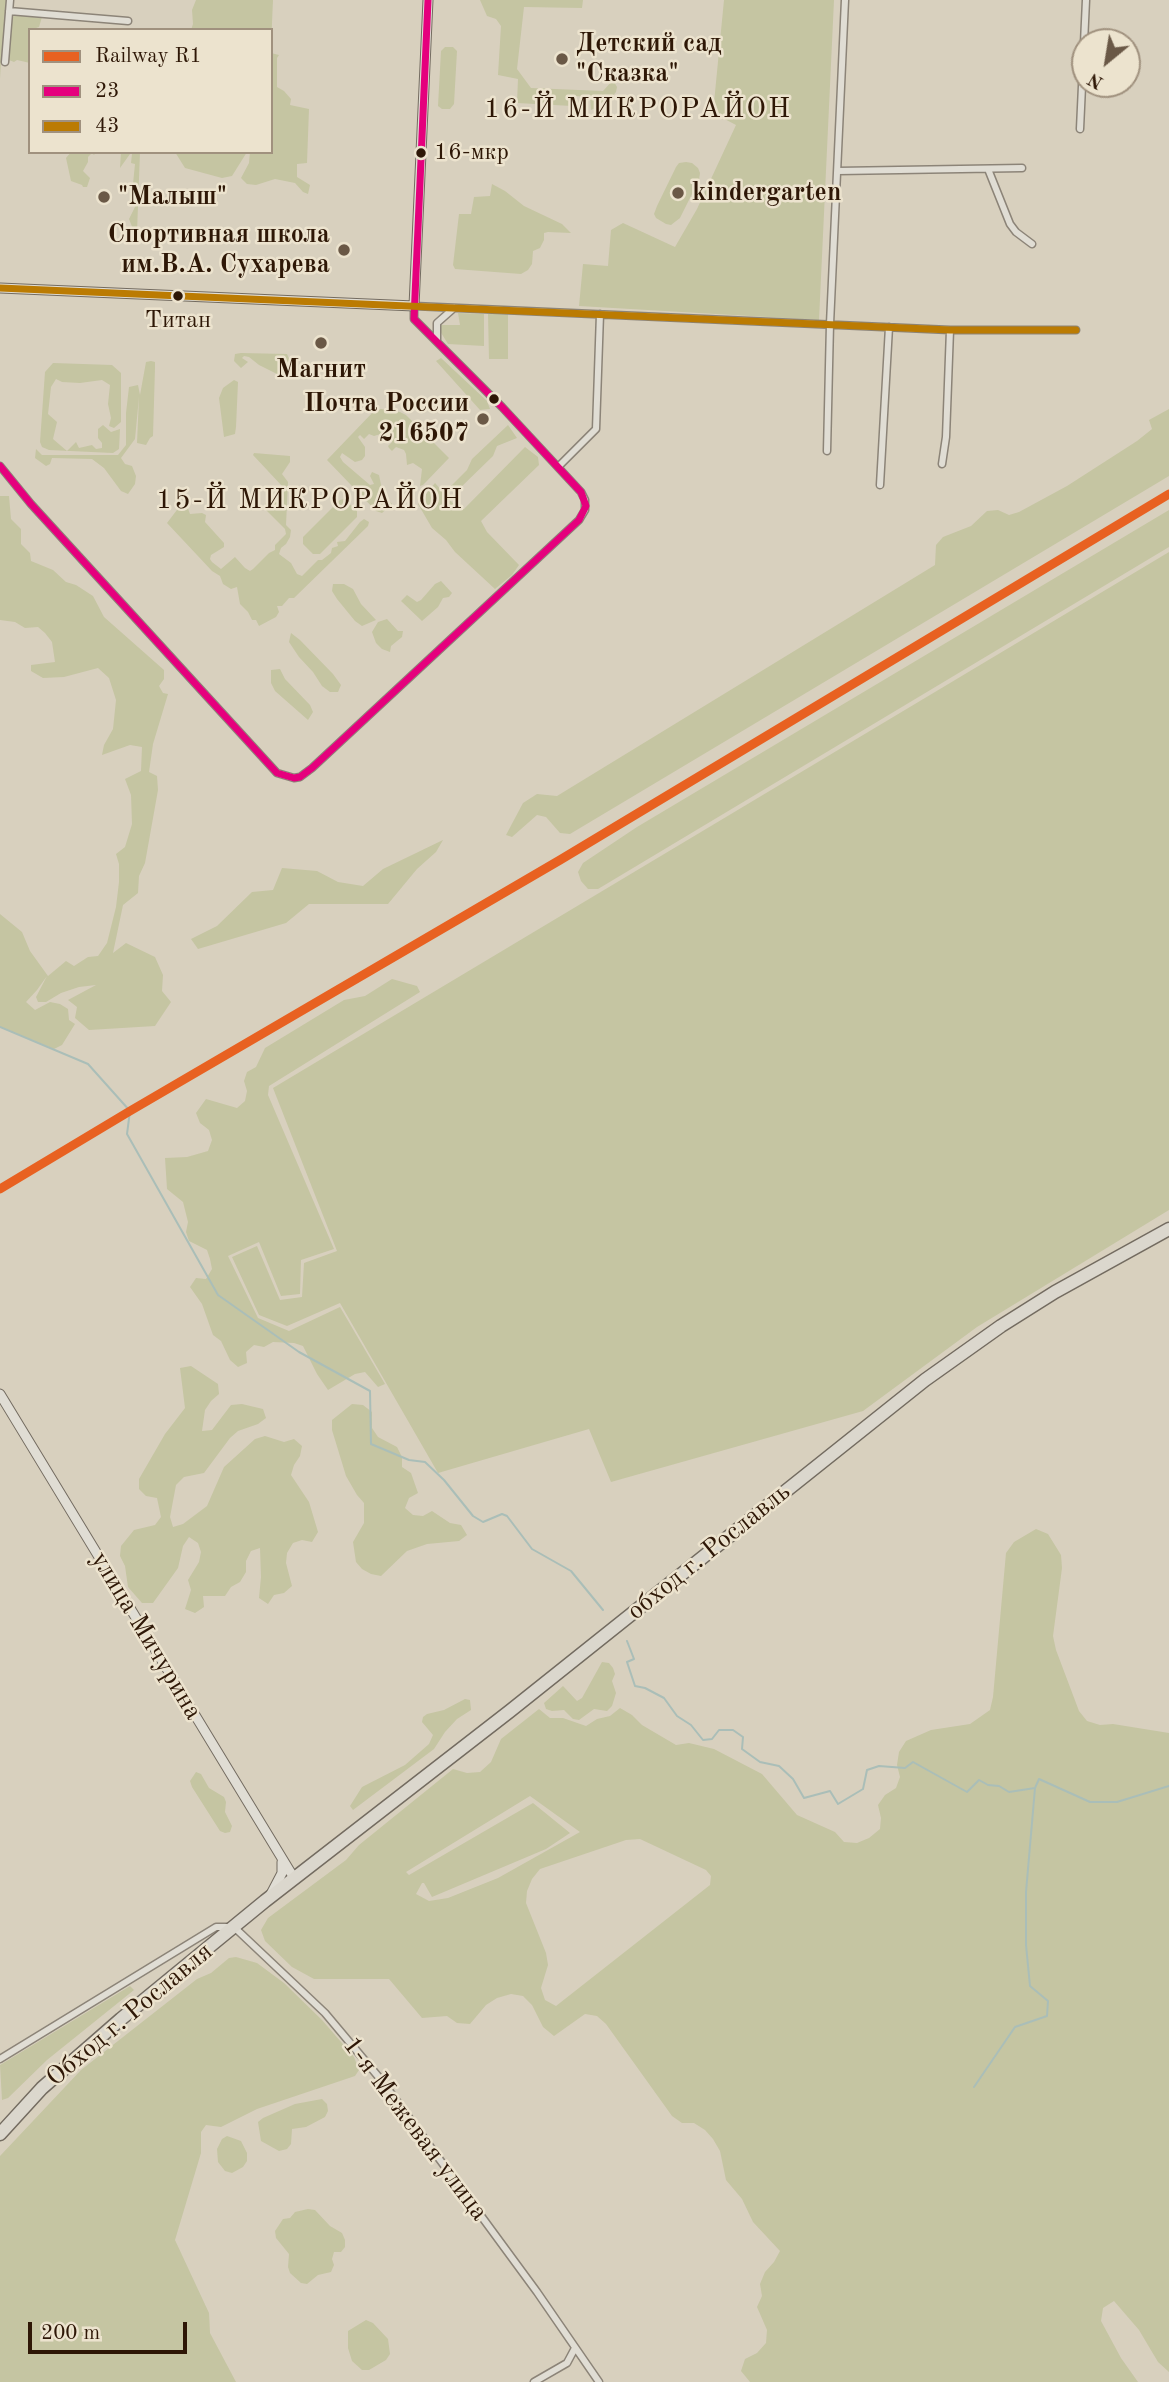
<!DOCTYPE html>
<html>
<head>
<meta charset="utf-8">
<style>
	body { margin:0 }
	#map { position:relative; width:1169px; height:2382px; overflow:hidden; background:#d8d0be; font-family:"Old Standard TT",serif }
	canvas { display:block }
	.legend { position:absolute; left:28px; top:28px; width:245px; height:126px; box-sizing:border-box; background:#ece3ce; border:2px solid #a0917e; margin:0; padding:9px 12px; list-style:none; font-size:21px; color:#2e1706 }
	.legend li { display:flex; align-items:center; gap:14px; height:35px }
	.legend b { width:35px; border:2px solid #a0917e }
	.north { position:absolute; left:1071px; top:28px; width:70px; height:70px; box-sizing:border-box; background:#ece3ce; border:2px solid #a0917e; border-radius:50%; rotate:210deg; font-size:19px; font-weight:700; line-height:28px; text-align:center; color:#2e1706 }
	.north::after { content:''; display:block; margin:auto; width:24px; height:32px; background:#6a5846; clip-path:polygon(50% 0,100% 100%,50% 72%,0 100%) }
	.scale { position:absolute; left:28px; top:2322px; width:159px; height:32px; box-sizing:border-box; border:4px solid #2e1706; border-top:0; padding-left:9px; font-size:21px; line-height:24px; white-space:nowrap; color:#2e1706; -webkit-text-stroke:5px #ece3ce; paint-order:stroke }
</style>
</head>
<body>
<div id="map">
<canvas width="1169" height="2382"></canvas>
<ul class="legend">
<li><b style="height:9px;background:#e86121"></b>Railway R1</li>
<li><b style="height:9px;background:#e5007d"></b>23</li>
<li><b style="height:9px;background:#bb7b02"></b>43</li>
</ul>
<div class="north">N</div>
<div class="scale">200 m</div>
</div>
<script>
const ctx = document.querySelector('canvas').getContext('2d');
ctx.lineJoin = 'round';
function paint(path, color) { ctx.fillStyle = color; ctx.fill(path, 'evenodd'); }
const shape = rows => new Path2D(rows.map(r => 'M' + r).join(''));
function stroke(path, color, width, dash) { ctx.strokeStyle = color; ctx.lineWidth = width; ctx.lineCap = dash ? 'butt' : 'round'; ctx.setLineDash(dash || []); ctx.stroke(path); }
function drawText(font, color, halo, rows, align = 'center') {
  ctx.font = font + ' "Old Standard TT",serif'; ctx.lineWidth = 5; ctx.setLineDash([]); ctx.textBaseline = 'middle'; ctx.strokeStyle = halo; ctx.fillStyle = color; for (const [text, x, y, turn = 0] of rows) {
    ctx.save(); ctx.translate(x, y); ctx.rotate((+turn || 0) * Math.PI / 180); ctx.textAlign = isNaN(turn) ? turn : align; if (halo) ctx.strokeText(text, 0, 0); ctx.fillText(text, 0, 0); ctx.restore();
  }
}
const green = shape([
	[0,0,12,0,11,17,22,14,42,17,39,27,30,30,30,63,17,60,14,62,9,60,1,62,0,79],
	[196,0,273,0,271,46,271,30,191,30,193,24,192,10],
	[480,0,583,0,582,8,524,7,517,69,531,88,603,91,613,80,617,87,616,92,608,102,591,110,590,97,575,96,572,106,517,103,518,79,498,75,501,26,496,19,487,16],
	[724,0,834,0,819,320,579,306,583,264,608,266,611,230,623,223,675,247,697,209,736,125,713,113],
	[445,47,453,47,457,51,454,104,450,109,442,109,438,106,441,51],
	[271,53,279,55,277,58,277,87,284,91,291,99,290,105,309,109,307,163,297,164,297,177,310,185,308,194,303,192,295,183,275,179,256,185,247,184,241,178,249,163,250,152,271,152],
	[71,152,96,152,94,155,92,153,88,157,88,162,83,171,90,178,87,187,83,187,82,185,71,181,66,158],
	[121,152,140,152,137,232,133,229,129,219,135,207,133,184,135,164,131,163,132,154,130,154,120,168],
	[175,152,247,152,232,176,222,178,185,168],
	[686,162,692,163,698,168,700,173,699,180,680,218,671,225,666,224,656,218,654,214,657,206,676,167,679,163],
	[492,184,505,191,524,206,562,224,571,233,548,232,544,233,544,240,540,248,533,251,532,264,528,270,521,274,455,269,453,265,459,214,471,214,474,197,490,196],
	[458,313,484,314,484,346,448,344,440,331,440,325,460,325],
	[488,314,508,314,508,359,489,359],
	[241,353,287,354,293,368,291,373,282,372,279,375,259,365,249,357,244,356,242,358,248,362,241,368,234,361,235,354],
	[441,358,487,401,490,409,480,410,436,361],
	[151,361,155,362,155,368,153,436,150,438,146,445,137,443,139,397,135,439,121,458,125,464,132,466,136,476,135,484,128,494,121,491,104,468,92,459,52,458,50,464,46,466,35,458,36,449,42,455,118,455,126,445,126,413,129,387,138,385,140,395,146,362],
	[53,363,112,365,121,373,121,422,114,428,109,426,111,418,108,404,110,385,102,380,80,383,62,382,56,379,51,387,48,414,57,422,53,439,67,451,76,442,79,448,92,445,96,449,102,448,102,443,98,438,98,429,103,425,111,432,120,429,119,449,113,453,49,450,42,447,40,442,45,372],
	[234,380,238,382,236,427,235,434,224,437,219,398,223,388],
	[381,409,400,412,406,415,449,458,423,485,420,486,422,469,413,463,407,465,406,454,404,450,396,447,392,451,389,448,388,446,392,442,391,439,384,433,374,436,369,434,364,439,360,435,358,437,365,447,365,456,362,460,355,462,342,453,340,457,343,462,370,485,374,484,370,476,372,472,379,475,383,494,392,504,382,513,376,511,327,460,374,411],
	[1169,409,1169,476,570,834,560,833,546,817,537,815,512,837,506,835,523,803,537,794,557,796,935,565,936,545,943,537,971,526,987,511,998,510,1009,515,1019,512,1067,486,1137,441,1152,429,1149,420],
	[508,425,517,438,497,446,493,456,457,491,450,487,467,470,472,459],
	[525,447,538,457,539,465,481,521,487,532,519,565,512,575,495,589,455,552,446,540,432,528,418,504,435,483,457,508,464,509],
	[254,453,290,456,290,462,282,474,288,482,286,525,291,530,290,537,286,544,281,548,279,554,291,563,297,574,302,576,318,560,322,560,331,553,332,548,338,546,337,542,345,541,360,522,364,519,369,522,368,526,294,598,289,598,282,606,277,606,279,612,276,617,259,626,256,620,252,620,248,612,240,604,237,587,231,589,223,584,220,576,212,571,167,523,183,502,186,503,190,514,202,513,206,515,205,522,224,543,224,547,211,555,210,559,212,562,221,569,235,557,245,568,250,571,253,569,269,553,275,550,275,545,286,534,285,529,264,508,266,502,279,491,282,486,253,455],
	[0,496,9,496,11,519,21,529,21,544,30,553,31,561,53,570,66,582,76,585,93,596,104,617,164,670,164,679,159,686,163,693,168,694,153,744,149,772,157,776,158,790,145,863,139,876,138,893,123,905,113,953,126,943,155,957,163,975,162,991,171,1002,155,1026,89,1030,75,1018,77,1007,68,1000,96,985,79,987,61,993,46,1002,38,1002,36,997,47,976,37,990,26,1002,35,1010,50,1002,60,1004,68,1009,69,1020,75,1024,62,1045,54,1049,0,1027,0,914,22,932,30,951,48,976,66,961,74,966,88,957,98,956,107,943,116,907,119,882,119,864,116,854,125,847,132,824,131,795,125,779,141,771,142,747,130,745,102,755,104,745,113,729,116,700,109,678,98,668,64,677,43,678,31,671,31,665,55,662,52,642,45,633,38,627,25,628,15,622,0,620],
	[344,499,357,511,357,517,320,554,313,554,303,544,303,537,340,500],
	[1169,510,1169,547,598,889,588,889,581,881,578,872,583,863,637,827],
	[1169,552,1169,1210,977,1327,863,1411,611,1482,589,1429,438,1473,340,1303,287,1326,259,1315,232,1257,257,1246,280,1300,302,1297,304,1263,337,1251,273,1088],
	[441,581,452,593,449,597,443,598,438,607,422,621,401,601,407,595,417,602,421,600,435,584],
	[333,584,344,584,353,589,361,604,376,620,362,626,355,621,337,599,332,591],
	[387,619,398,631,403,631,402,637,391,646,390,652,382,649,376,643,372,632,378,622],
	[291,633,300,640,333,674,341,685,338,692,330,692,322,686,313,672,299,657,289,642],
	[280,669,285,679,310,705,313,712,308,720,275,691,271,683,271,670],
	[443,840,436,852,417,869,388,904,309,904,286,923,198,949,191,939,217,926,252,892,273,890,282,868,317,871,338,882,363,886,383,869],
	[392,979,417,986,420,992,269,1086,268,1095,334,1249,301,1260,300,1294,281,1296,259,1242,228,1256,258,1318,289,1331,340,1307,385,1384,378,1387,365,1372,355,1374,328,1390,317,1374,303,1346,294,1343,273,1342,264,1347,254,1345,246,1352,247,1363,238,1367,230,1360,221,1341,213,1335,202,1304,190,1287,196,1278,206,1279,212,1269,210,1259,207,1250,189,1241,186,1232,188,1222,183,1202,167,1189,165,1158,187,1157,208,1151,212,1140,209,1130,200,1123,196,1113,206,1099,237,1108,245,1101,247,1091,244,1081,247,1072,256,1067,265,1048,344,1000,365,996],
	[191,1366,218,1384,219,1394,211,1401,205,1410,202,1431,212,1430,231,1405,242,1404,263,1409,266,1418,258,1424,238,1431,230,1438,204,1473,184,1477,176,1485,170,1517,173,1527,183,1524,207,1506,224,1467,255,1439,265,1436,284,1442,294,1439,302,1446,300,1456,294,1465,291,1475,309,1502,318,1532,312,1542,302,1540,293,1543,287,1553,286,1563,292,1586,284,1593,274,1595,268,1604,259,1598,261,1577,260,1548,251,1551,246,1561,246,1572,240,1582,231,1587,225,1596,203,1596,204,1607,195,1613,185,1609,191,1590,188,1580,199,1562,201,1552,198,1543,189,1537,183,1546,178,1568,153,1603,142,1603,128,1587,125,1566,120,1556,121,1546,134,1530,155,1525,161,1517,157,1498,146,1496,139,1489,139,1479,165,1434,185,1408,180,1368],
	[352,1404,363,1405,372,1412,372,1428,378,1437,397,1447,402,1457,402,1467,411,1473,418,1493,409,1498,405,1508,413,1515,423,1516,432,1511,450,1523,461,1525,467,1535,459,1541,427,1544,407,1551,381,1576,371,1574,362,1569,356,1562,353,1542,364,1523,364,1503,357,1495,346,1476,332,1430,332,1420],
	[1036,1529,1048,1534,1061,1555,1062,1568,1053,1636,1056,1650,1079,1711,1087,1721,1100,1725,1113,1724,1169,1733,1169,2372,1158,2362,1139,2330,1114,2301,1103,2308,1101,2321,1121,2358,1138,2382,750,2382,741,2371,745,2359,757,2353,766,2343,767,2330,757,2307,762,2296,760,2284,765,2272,774,2262,780,2251,753,2222,742,2199,726,2180,720,2151,713,2139,705,2130,694,2123,682,2123,672,2116,606,2024,597,2016,585,2014,554,2036,543,2027,532,2005,523,1996,511,1994,497,1998,486,2005,470,2024,457,2023,447,2016,422,2018,389,1979,314,1979,292,1967,265,1941,261,1930,268,1918,346,1860,359,1845,453,1769,467,1773,480,1772,491,1762,501,1739,539,1709,550,1718,563,1718,586,1726,597,1719,610,1716,620,1708,632,1715,642,1725,676,1745,689,1743,714,1749,762,1774,797,1815,835,1832,844,1842,857,1843,869,1838,880,1829,881,1818,878,1805,885,1795,896,1788,900,1777,897,1765,899,1752,906,1741,931,1730,970,1724,990,1710,993,1697,1006,1553,1014,1542],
	[530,1796,580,1832,498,1878,448,1898,429,1901,416,1894,422,1883,424,1883,432,1897,546,1849,570,1833,533,1803,409,1875,406,1872],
	[640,1839,706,1870,711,1876,710,1885,556,2006,545,2000,541,1988,548,1965,546,1953,526,1903,527,1891,532,1879,540,1869,626,1840],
	[602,1662,609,1663,613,1668,615,1674,612,1681,616,1693,612,1706,607,1711,594,1709,579,1720,573,1719,564,1710,552,1711,546,1709,544,1703,563,1686,577,1701,582,1698],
	[465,1699,470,1700,471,1710,457,1719,445,1732,434,1749,353,1810,350,1806,362,1787,405,1765,429,1744,433,1735,422,1722,423,1717,427,1714,444,1710],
	[196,1772,201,1774,209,1788,224,1797,226,1802,225,1812,232,1826,230,1832,225,1833,220,1831,192,1787,190,1781],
	[236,1957,257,1963,284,1983,322,2020,354,2057,359,2070,355,2076,257,2109,221,2127,206,2125,201,2132,201,2153,175,2240,209,2313,210,2333,236,2382,0,2382,0,2156,81,2070,197,1979,211,1973,229,1958],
	[130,1986,134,1990,47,2060,8,2098,2,2100,0,2065],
	[322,2099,327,2104,328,2111,325,2117,306,2127,292,2129,291,2144,287,2149,279,2151,261,2141,258,2122,263,2118,295,2104],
	[227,2136,241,2141,247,2153,247,2161,243,2167,232,2173,225,2171,218,2162,217,2149,222,2139],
	[308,2209,315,2210,330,2226,342,2233,345,2240,345,2247,341,2252,334,2252,332,2259,334,2265,331,2272,318,2275,307,2284,301,2283,290,2273,288,2267,289,2254,276,2238,275,2231,283,2219,290,2218,295,2212],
	[366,2320,373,2323,388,2339,390,2354,386,2360,369,2370,362,2370,352,2361,348,2348,348,2331]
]);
const stream = shape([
	[0,1027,88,1064,130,1111,127,1134,218,1295,299,1352,370,1391,371,1444,409,1460,425,1462,444,1480,473,1516,483,1522,502,1514,507,1516,532,1549,571,1571,603,1610],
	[627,1641,634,1659,627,1662,635,1686,645,1688,664,1698,677,1716,691,1725,703,1740,712,1739,719,1730,733,1730,743,1737,742,1749,760,1762,779,1766,793,1779,804,1798,830,1791,838,1804,863,1789,867,1770,879,1766,905,1768,913,1762,967,1792,979,1780,988,1785,999,1786,1009,1792,1035,1788,1039,1779,1090,1802,1117,1802,1169,1786],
	[974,2087,1015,2027,1047,2016,1048,2001,1030,1986,1026,1945,1026,1892,1035,1788]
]);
const street = shape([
	[9,11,128,21],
	[5,62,10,0],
	[1080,129,1086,0],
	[988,169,1010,224,1016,232,1032,244],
	[838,171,1022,168],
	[437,340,437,323,454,308],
	[827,451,830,324,845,0],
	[942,464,946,437,950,330],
	[0,466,31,504,277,773,294,778,300,777,312,768,579,520,585,510,585,500,581,492,502,407,414,319,414,306,950,330,1076,330],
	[558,467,596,429,600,314],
	[880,485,889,327],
	[0,2059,216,1927,234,1927,325,2013,382,2081,537,2292,599,2382],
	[534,2382,567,2363,575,2348]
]);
const secondary = shape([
	[0,288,414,306,428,0],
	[0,1394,294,1878],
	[271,1894,282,1873,282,1862]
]);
const highway = shape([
	[0,2134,42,2088,121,2019,265,1901,510,1711,925,1380,1001,1326,1055,1292,1169,1229]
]);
const bus1 = shape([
	[0,466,31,504,277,773,294,778,300,777,312,768,579,520,586,506,581,492,502,407,414,319,428,0]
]);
const bus2 = shape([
	[0,288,950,330,1076,330]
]);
const rail1 = shape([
	[0,1189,130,1111,560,860,1169,494]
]);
const markers = [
	[562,59,7,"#6a5846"],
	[421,153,6,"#2e1706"],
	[678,193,7,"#6a5846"],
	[104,197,7,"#6a5846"],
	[344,250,7,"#6a5846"],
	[178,296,6,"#2e1706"],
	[321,343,7,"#6a5846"],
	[494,399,6,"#2e1706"],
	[483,419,7,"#6a5846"]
];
const busNames = [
	["16-мкр",434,153],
	["Титан",178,321,"center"]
];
const poiNames = [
	["Детский сад",576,44],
	["\"Сказка\"",576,74],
	["kindergarten",692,193],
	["\"Малыш\"",118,197],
	["Спортивная школа",330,235,"right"],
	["им.В.А. Сухарева",330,265,"right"],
	["Магнит",321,370,"center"],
	["Почта России",469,404,"right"],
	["216507",469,434,"right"]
];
const streetNames = [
	["обход г. Рославль",709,1552,-39],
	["улица Мичурина",146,1636,59],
	["Обход г. Рославля",130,2015,-40],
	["1-я Межевая улица",415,2129,53]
];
const neighbourhoodNames = [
	["16-Й МИКРОРАЙОН",638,110],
	["15-Й МИКРОРАЙОН",310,501]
];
paint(green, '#c5c5a2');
stroke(stream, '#aabeb8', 2);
stroke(street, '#8c8478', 9);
stroke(secondary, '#736b60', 11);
stroke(highway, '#736b60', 15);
stroke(street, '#e0ddd4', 6);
stroke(secondary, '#e0ddd4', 9);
stroke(highway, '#dbd7cd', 12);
stroke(bus1, '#e5007d', 7);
stroke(bus2, '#bb7b02', 7);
stroke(rail1, '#e86121', 9);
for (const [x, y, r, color] of markers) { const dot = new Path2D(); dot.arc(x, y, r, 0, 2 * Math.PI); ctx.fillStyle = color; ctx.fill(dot); stroke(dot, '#ece3ce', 2.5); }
drawText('24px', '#2e1706', '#ece3ce', busNames, 'left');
drawText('bold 26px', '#2e1706', '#ece3ce', poiNames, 'left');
drawText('26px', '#2e1706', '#ece3ce', streetNames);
ctx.letterSpacing = '2px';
drawText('28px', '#2e1706', '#ece3ce', neighbourhoodNames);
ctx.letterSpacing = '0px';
</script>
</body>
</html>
